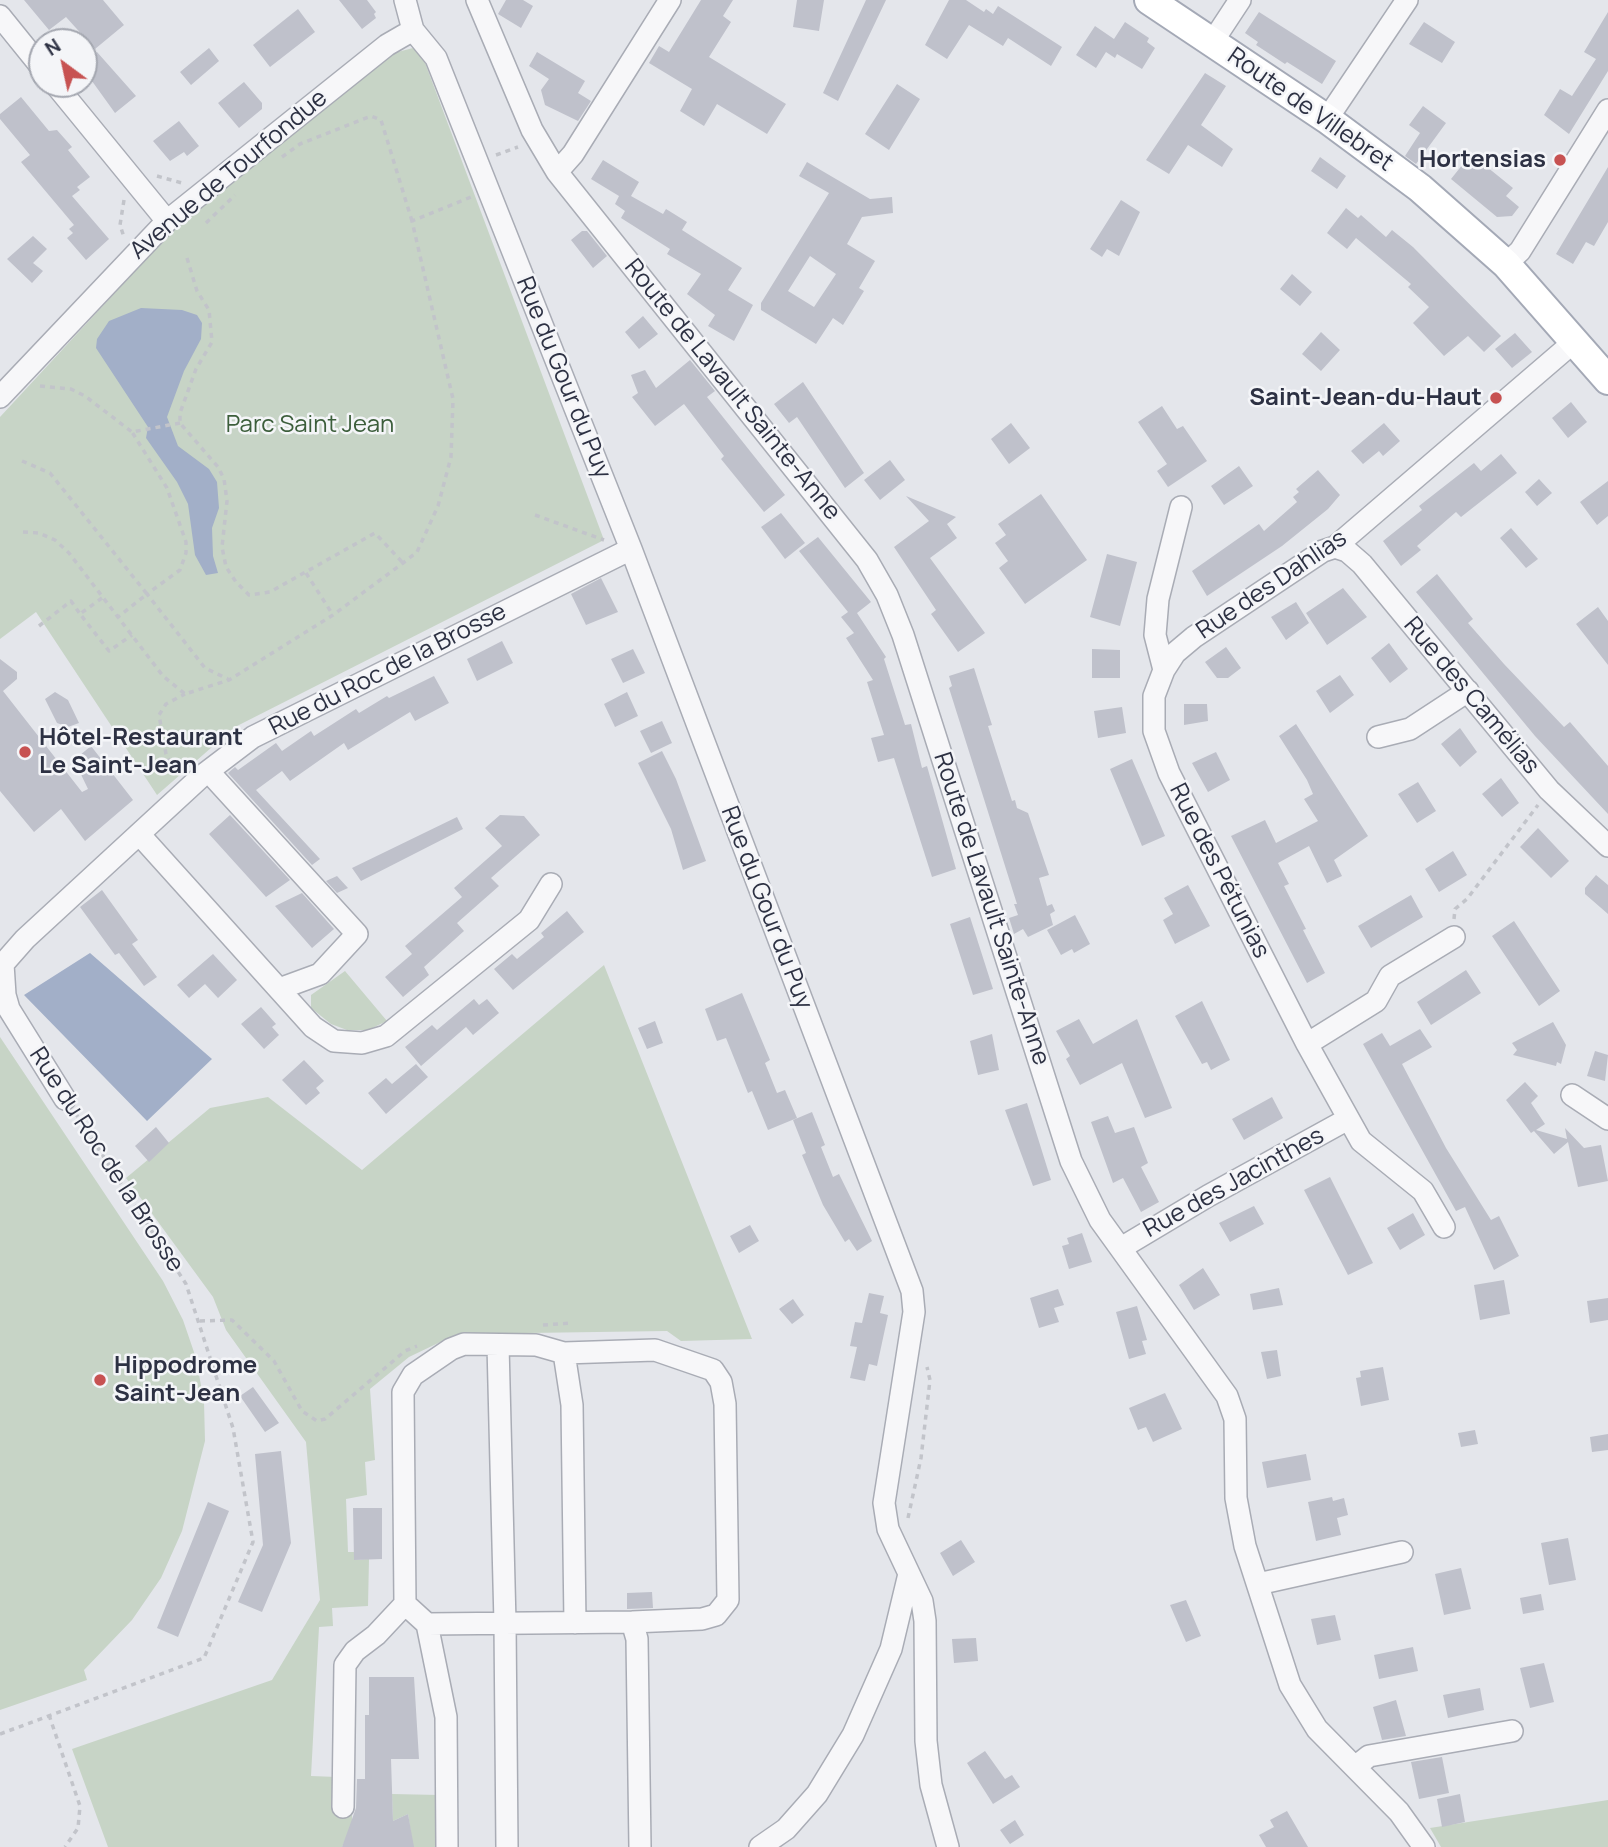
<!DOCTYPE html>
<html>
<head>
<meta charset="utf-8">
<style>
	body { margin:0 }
	#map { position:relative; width:1608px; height:1847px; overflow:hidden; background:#e4e6eb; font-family:Manrope,sans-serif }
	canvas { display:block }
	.north { position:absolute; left:28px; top:28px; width:70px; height:70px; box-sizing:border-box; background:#f4f5f8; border:2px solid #a4a7b0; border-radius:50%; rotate:327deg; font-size:19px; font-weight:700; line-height:28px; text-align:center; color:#2d3143 }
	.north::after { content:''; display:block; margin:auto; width:24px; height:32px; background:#c75252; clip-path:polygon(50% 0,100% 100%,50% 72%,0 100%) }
</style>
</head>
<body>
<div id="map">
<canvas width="1608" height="1847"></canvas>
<div class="north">N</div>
</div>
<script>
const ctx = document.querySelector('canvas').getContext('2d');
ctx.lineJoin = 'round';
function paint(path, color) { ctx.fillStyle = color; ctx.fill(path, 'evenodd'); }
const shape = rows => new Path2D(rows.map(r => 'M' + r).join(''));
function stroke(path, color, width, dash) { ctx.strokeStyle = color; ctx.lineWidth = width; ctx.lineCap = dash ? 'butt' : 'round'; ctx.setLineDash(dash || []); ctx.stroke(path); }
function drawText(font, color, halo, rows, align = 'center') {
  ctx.font = font + ' Manrope,sans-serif'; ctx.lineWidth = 5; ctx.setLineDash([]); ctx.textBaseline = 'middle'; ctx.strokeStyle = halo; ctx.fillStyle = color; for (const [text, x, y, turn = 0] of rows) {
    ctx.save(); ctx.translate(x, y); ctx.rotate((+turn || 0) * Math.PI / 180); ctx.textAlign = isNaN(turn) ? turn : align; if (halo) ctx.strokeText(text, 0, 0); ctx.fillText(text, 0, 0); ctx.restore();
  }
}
const green = shape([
	[413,48,424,60,604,540,235,727,157,795,36,612,0,639,0,417,173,230,390,54],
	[604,965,752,1339,681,1341,667,1331,457,1334,409,1357,370,1389,375,1460,365,1462,367,1495,346,1499,348,1552,354,1552,354,1560,369,1559,368,1606,332,1608,333,1626,319,1627,311,1776,337,1777,352,1812,352,1819,355,1820,342,1847,108,1847,72,1749,272,1680,320,1600,306,1442,226,1330,213,1297,126,1178,210,1108,268,1097,362,1170],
	[345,971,387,1021,368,1030,347,1030,331,1024,311,1008,311,995],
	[0,1037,163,1281,183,1320,196,1358,204,1402,205,1441,182,1531,161,1578,132,1620,84,1670,87,1680,0,1710],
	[392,1794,439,1795,440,1847,413,1847,408,1814,393,1821],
	[1608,1800,1608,1847,1441,1847,1430,1828]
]);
const water = shape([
	[141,308,182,310,197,315,202,323,201,339,184,371,167,417,178,446,209,469,217,482,219,508,212,528,213,556,218,573,206,575,195,555,188,504,177,482,146,438,148,427,96,348,97,339,109,321],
	[90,953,212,1059,147,1121,24,995]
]);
const building = shape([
	[24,0,103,0,124,25,95,49,66,17,49,30],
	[339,0,367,0,376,12,374,14,376,18,362,29],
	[506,0,523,0,533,6,521,28,498,14],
	[701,0,733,0,723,16,731,22,709,57,786,104,767,134,717,104,704,126,680,111,692,89,649,63,659,46,669,52],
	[797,0,824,0,819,31,793,27],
	[866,0,886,0,838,101,823,93],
	[949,0,966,0,984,12,986,9,993,14,998,6,1062,47,1051,66,1008,38,1003,46,969,25,947,59,925,45],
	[298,9,315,32,270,67,253,45],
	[1259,12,1336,61,1322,84,1287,62,1285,64,1256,45,1258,42,1245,33],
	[1608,12,1608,71,1569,134,1544,115,1560,89,1572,96,1596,59,1584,52],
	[1125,22,1149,38,1147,42,1155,48,1142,69,1117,54,1115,58,1106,52,1096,68,1076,55,1095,26,1114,39],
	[1424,22,1455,42,1442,63,1409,44],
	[209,48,219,61,191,85,180,72],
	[97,52,136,96,115,113,84,70,84,62],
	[537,52,585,81,578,93,591,101,578,121,545,105,541,90,549,79,529,66],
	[1205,73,1226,86,1201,125,1233,149,1222,167,1188,145,1169,174,1146,160],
	[244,82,262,103,262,109,239,128,218,103],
	[897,84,920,99,889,150,865,134],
	[21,97,49,131,57,130,72,147,68,150,90,177,77,187,80,190,72,196,109,239,86,260,67,238,73,233,69,229,74,225,21,162,30,155,0,119,0,114],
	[1423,106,1446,123,1416,164,1405,156,1420,133,1409,125],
	[179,121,199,146,187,156,184,152,170,161,153,141],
	[1471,154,1513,188,1506,196,1519,207,1512,216,1497,217,1451,179],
	[1320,157,1346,176,1337,189,1311,171],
	[603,160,639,182,631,196,663,214,666,209,687,222,682,230,742,268,728,290,753,305,734,341,708,326,715,315,687,294,701,274,667,254,670,249,621,218,625,211,615,204,619,196,591,179],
	[807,162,870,199,892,197,893,213,862,217,847,244,875,261,859,288,864,291,843,325,833,318,816,344,761,310,761,303,829,193,799,176],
	[810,256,836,274,814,307,788,291],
	[1608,167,1608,222,1594,246,1586,242,1573,264,1556,254],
	[1121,200,1140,212,1119,256,1107,249,1102,257,1090,249],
	[1346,208,1358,218,1361,215,1386,237,1392,230,1413,247,1501,336,1484,352,1468,336,1444,356,1413,323,1429,307,1408,287,1411,284,1356,238,1347,249,1327,233],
	[582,231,587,231,607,256,593,268,571,240],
	[33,236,47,249,33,263,43,271,32,283,7,259],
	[1292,274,1312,292,1300,306,1280,289],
	[643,316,658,334,639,349,625,332],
	[1321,332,1340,350,1321,371,1302,354],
	[1515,333,1532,352,1512,368,1495,349],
	[690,360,715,391,707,397,785,495,764,512,721,459,724,456,684,404,655,426,632,397,638,393,631,375,645,370,656,388],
	[803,382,864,473,845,488,797,417,789,423,774,404],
	[1571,402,1587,422,1568,438,1552,418],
	[1162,406,1177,429,1183,426,1207,461,1168,487,1157,471,1167,464,1138,422],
	[1011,423,1030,448,1009,464,991,439],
	[1384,423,1400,441,1383,456,1379,451,1363,464,1351,451],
	[1501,454,1517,473,1461,517,1456,512,1417,546,1421,550,1401,566,1383,541,1422,510,1419,506,1474,463,1481,471],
	[890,460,905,480,880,500,864,480],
	[1239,466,1253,486,1224,505,1211,486],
	[1318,470,1340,495,1328,509,1282,546,1207,596,1192,571,1259,524,1264,531,1297,502,1293,497,1299,492,1296,489],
	[1539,479,1552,493,1537,506,1525,492],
	[1608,481,1608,516,1597,525,1580,502],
	[1041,494,1087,560,1025,604,999,568,1008,561,995,543,1006,535,998,524],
	[906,496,956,517,947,524,957,538,930,558,985,633,958,652,931,614,936,610,894,547,929,521],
	[781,513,805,543,785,559,761,527],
	[1511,528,1538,559,1526,568,1500,538],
	[818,537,871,602,857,613,886,657,884,659,905,725,911,724,922,768,927,766,956,869,932,877,894,758,878,762,871,738,884,735,867,682,873,680,846,638,854,633,841,617,848,612,799,551],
	[1107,554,1137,562,1120,626,1090,617],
	[1437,574,1473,619,1468,623,1504,664,1564,727,1570,722,1608,766,1608,814,1535,736,1416,592],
	[601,578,618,612,586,625,571,594],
	[1343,588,1367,617,1327,645,1306,613],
	[1296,602,1309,623,1286,640,1271,617],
	[1598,607,1608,621,1608,665,1576,624],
	[502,641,513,663,477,681,467,659],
	[1389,643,1408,669,1390,683,1371,658],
	[1226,647,1241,668,1228,678,1217,678,1205,662],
	[633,649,645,673,623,683,611,659],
	[1092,649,1120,650,1120,678,1092,678],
	[0,659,17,672,17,679,3,691,82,792,88,789,74,760,91,746,133,800,85,841,61,809,34,832,0,791],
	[974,668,992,725,988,726,1012,801,1015,800,1017,808,1028,813,1049,875,1039,878,1047,906,1052,904,1055,911,1050,914,1053,925,1028,937,1023,929,1014,934,1009,918,1018,915,1014,904,1017,904,949,688,952,686,949,676],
	[1340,675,1354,695,1330,713,1316,691],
	[434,676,449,703,415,721,410,712,348,750,344,743,290,781,282,771,256,790,320,859,312,865,228,773,235,767,238,770,276,743,282,751,311,731,314,736,356,709,359,713,387,696,389,698],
	[55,692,68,700,79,723,68,727,57,723,45,699],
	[627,692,638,716,615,727,604,704],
	[1184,704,1207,704,1208,721,1184,725],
	[1122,707,1126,733,1098,738,1094,711],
	[662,721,672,743,651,753,640,731],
	[1296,724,1368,836,1334,860,1342,876,1327,883,1309,846,1278,863,1289,884,1284,886,1306,929,1303,930,1325,973,1307,983,1231,836,1265,820,1276,843,1318,821,1304,799,1313,794,1307,780,1279,736],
	[1460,728,1477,752,1460,767,1441,744],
	[662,751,676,779,706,861,683,870,671,829,638,763],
	[1216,752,1230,780,1208,792,1192,763],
	[1132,759,1165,836,1142,846,1110,769],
	[1501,778,1519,803,1502,817,1482,794],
	[1418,782,1436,811,1417,823,1398,794],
	[230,815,290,880,266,897,209,834],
	[500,815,524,816,540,835,491,878,499,886,457,923,464,931,424,967,429,975,403,997,385,977,412,954,405,946,462,897,454,888,502,846,485,828],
	[457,817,463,829,361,881,352,868],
	[1538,828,1569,861,1551,878,1520,847],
	[1453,851,1467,875,1439,892,1425,869],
	[1596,875,1608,885,1608,914,1585,894,1585,888],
	[337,876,348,888,337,893,326,881],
	[1188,885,1210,926,1175,944,1163,920,1173,914,1164,898],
	[102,890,138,940,132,944,157,977,144,986,119,953,115,955,80,907],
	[302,893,334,929,312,948,275,906],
	[1411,895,1423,917,1371,948,1358,926],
	[567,911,584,932,513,990,494,969,512,954,517,959,544,937,541,933],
	[1075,915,1090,944,1074,953,1072,949,1061,955,1047,930],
	[970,917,993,989,973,995,950,924],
	[1514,921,1560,991,1539,1006,1492,936],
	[213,954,237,980,218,998,205,984,189,998,177,985],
	[1466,970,1481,993,1431,1025,1417,1002],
	[742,993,770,1060,765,1063,777,1093,785,1090,797,1118,768,1130,752,1091,748,1093,726,1038,717,1041,705,1009],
	[474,999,479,1005,487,999,499,1013,473,1035,466,1027,421,1066,405,1047,432,1025,437,1030],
	[1202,1001,1230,1060,1211,1070,1207,1062,1202,1064,1175,1016],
	[261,1007,276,1024,272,1027,279,1035,264,1049,241,1024],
	[1079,1019,1093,1044,1137,1019,1172,1108,1145,1118,1122,1063,1080,1085,1066,1059,1070,1056,1056,1031],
	[655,1021,663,1043,647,1049,638,1028],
	[1553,1022,1566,1045,1561,1064,1557,1062,1556,1066,1513,1055,1517,1050,1512,1043],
	[1420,1029,1432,1047,1402,1064,1446,1148,1491,1220,1499,1216,1519,1256,1494,1270,1465,1207,1456,1211,1363,1044,1382,1033,1390,1046],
	[992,1034,999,1070,978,1075,970,1041],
	[1595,1051,1608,1055,1605,1081,1587,1076],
	[304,1060,324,1081,316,1088,320,1093,306,1105,282,1080],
	[416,1064,428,1077,386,1114,368,1093,386,1078,392,1084],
	[1525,1082,1538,1096,1531,1103,1545,1124,1536,1130,1567,1139,1565,1128,1584,1148,1601,1145,1608,1181,1578,1187,1568,1142,1554,1154,1534,1131,1531,1133,1506,1100],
	[1272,1097,1283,1118,1244,1140,1232,1119],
	[1027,1103,1051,1180,1033,1186,1005,1110],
	[812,1112,825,1145,821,1147,833,1177,839,1174,872,1241,857,1251,849,1239,845,1242,823,1205,802,1155,806,1153,793,1120],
	[1108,1116,1115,1133,1134,1127,1148,1163,1141,1167,1159,1202,1141,1212,1123,1178,1113,1183,1091,1122],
	[156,1127,169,1143,149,1162,135,1146],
	[1330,1177,1373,1263,1348,1275,1304,1190],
	[1254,1206,1264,1224,1230,1242,1219,1223],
	[1413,1213,1425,1235,1400,1250,1387,1228],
	[750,1225,759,1241,739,1253,730,1236],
	[1082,1233,1092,1262,1069,1269,1062,1246,1069,1244,1067,1238],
	[1203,1268,1220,1295,1194,1310,1179,1285],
	[1504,1280,1510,1314,1480,1320,1474,1285],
	[1279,1288,1283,1305,1253,1310,1250,1294],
	[1058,1289,1064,1305,1054,1308,1059,1322,1039,1328,1030,1298],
	[869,1293,884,1296,880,1313,888,1315,877,1366,869,1364,865,1381,850,1378,857,1347,850,1346,855,1322,862,1323],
	[1608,1298,1608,1320,1590,1323,1587,1301],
	[793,1299,804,1315,792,1324,779,1309],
	[1137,1306,1147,1340,1142,1341,1146,1354,1129,1359,1116,1312],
	[1277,1350,1281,1376,1267,1379,1261,1352],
	[1383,1367,1389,1400,1361,1406,1356,1378,1361,1377,1360,1371],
	[253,1387,279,1423,265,1432,240,1396],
	[1165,1393,1182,1429,1153,1442,1146,1427,1138,1430,1129,1408],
	[1475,1430,1478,1444,1461,1447,1458,1433],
	[1608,1434,1608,1450,1592,1452,1590,1437],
	[281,1451,291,1543,262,1612,238,1602,263,1545,255,1454],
	[1306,1454,1311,1480,1267,1488,1262,1462],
	[1332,1497,1333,1501,1344,1498,1348,1515,1337,1518,1341,1535,1316,1541,1308,1502],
	[208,1502,229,1511,178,1637,157,1628],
	[353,1508,382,1508,382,1559,354,1560],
	[1568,1538,1576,1580,1549,1585,1541,1543],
	[961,1540,975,1562,953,1576,940,1553],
	[1461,1568,1471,1609,1444,1615,1435,1574],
	[652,1592,653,1608,627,1609,627,1593],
	[1541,1594,1544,1610,1523,1614,1520,1598],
	[1186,1600,1201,1636,1186,1642,1170,1605],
	[1335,1615,1341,1640,1317,1645,1311,1619],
	[976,1638,978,1661,954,1663,952,1639],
	[1413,1647,1418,1671,1379,1679,1374,1655],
	[1544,1663,1554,1702,1530,1708,1520,1668],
	[369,1677,414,1677,419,1759,391,1759,393,1821,408,1814,414,1847,342,1847,356,1808,357,1779,365,1779,365,1715,369,1715],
	[1480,1688,1484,1710,1448,1718,1443,1695],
	[1396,1700,1406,1736,1382,1740,1373,1707],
	[985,1751,1005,1779,1012,1775,1020,1787,993,1804,967,1763],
	[1442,1757,1449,1793,1419,1799,1411,1762],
	[1460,1794,1465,1822,1442,1827,1437,1799],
	[1287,1811,1308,1847,1266,1847,1259,1835,1274,1827,1270,1820],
	[1015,1820,1024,1835,1010,1844,1000,1830]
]);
const path = shape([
	[496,155,518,147],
	[282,157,300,144,371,116,381,120,412,221],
	[157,176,182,183],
	[124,200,120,225,124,237],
	[206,223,235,195],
	[187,258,197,291,209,310,212,342,196,369,180,413,180,423,218,467,224,479,227,501,222,547,226,567,236,582,249,595,270,592,375,533,403,563],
	[40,386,71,389,85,396,132,432],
	[180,423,132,432,167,488,186,542,186,553,180,570,147,594,205,668,228,679],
	[22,461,50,473,147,594,118,617],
	[535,515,604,540],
	[23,532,39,533,55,540,69,553,163,676,185,694,229,680,333,615,403,563,417,552,438,506,451,457,453,399,412,221,471,197],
	[306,573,333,615],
	[102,598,80,614,109,651,132,635],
	[39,626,71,601,80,614],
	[175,772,166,754,159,715,166,704,185,694],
	[1454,919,1455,909,1467,899,1538,805],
	[200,1321,232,1320,274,1361,302,1411,317,1421,325,1419,405,1351,417,1346],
	[543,1325,572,1323],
	[908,1518,921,1458,930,1380,927,1367],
	[49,1715,80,1806,78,1828,65,1847],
	[0,1734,204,1658,253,1542,233,1428,186,1284,76,1114]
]);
const minor = shape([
	[405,0,413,30,436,58,631,549,912,1291,914,1312,884,1503,888,1529,922,1601,925,1621,926,1741,931,1785,948,1847],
	[477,0,532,130,557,172,867,560,887,595,903,635,1071,1161,1100,1220,1227,1396,1235,1419,1236,1498,1245,1546,1290,1685,1317,1729,1399,1812,1424,1847],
	[0,16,42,68],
	[1213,41,1240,0],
	[55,84,167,221],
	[1327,119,1407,0],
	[557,172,573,154,670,0],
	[1506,264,1520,251,1608,110],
	[0,397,167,221,387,45,413,30],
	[1181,507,1158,599,1155,635,1164,670,1154,696,1154,731,1169,773,1307,1044,1361,1141,1423,1191,1444,1227],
	[1335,547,1347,551,1362,564,1549,790,1608,846],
	[1164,670,1175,653,1194,637,1323,551,1335,547,1575,341],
	[1378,737,1410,729,1468,691],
	[209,772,357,934,320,974,279,989],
	[139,834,313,1027,334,1041,362,1043,386,1036,529,920,551,884],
	[1307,1044,1376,1001,1390,976,1454,937],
	[1572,1095,1608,1119],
	[65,1099,9,1009,5,995,3,964,25,939,203,775,253,737,631,549],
	[1121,1248,1208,1196,1348,1119],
	[498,1345,505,1623,507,1847],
	[564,1353,572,1405,575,1623],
	[1258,1584,1402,1552],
	[632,1622,637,1639,640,1847],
	[427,1624,632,1622,702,1619,716,1615,728,1600,725,1404,721,1382,713,1370,655,1350,564,1353,536,1345,464,1344,451,1349,413,1375,403,1392,405,1604,427,1624,446,1717,447,1847],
	[1355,1767,1369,1756,1512,1731],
	[343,1807,345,1665,355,1651,376,1635,405,1604],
	[760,1847,786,1829,817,1794,853,1735,891,1649,909,1574]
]);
const major = shape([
	[1149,0,1327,119,1420,188,1506,264,1608,380]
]);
const markers = [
	[1560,160,7,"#c75252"],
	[1496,398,7,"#c75252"],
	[25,752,7,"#c75252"],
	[100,1380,7,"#c75252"]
];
const streetNames = [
	["Route de Villebret",1310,110,35],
	["Avenue de Tourfondue",229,175,-40],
	["Rue du Gour du Puy",563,378,68],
	["Route de Lavault Sainte-Anne",732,390,51],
	["Rue des Dahlias",1272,585,-34],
	["Rue du Roc de la Brosse",388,670,-27],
	["Rue des Camélias",1471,696,50],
	["Rue des Pétunias",1219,871,63],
	["Rue du Gour du Puy",766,908,69],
	["Route de Lavault Sainte-Anne",991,909,72],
	["Rue du Roc de la Brosse",106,1160,57],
	["Rue des Jacinthes",1234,1183,-29]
];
const poiNames = [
	["Hortensias",1546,160],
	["Saint-Jean-du-Haut",1482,398],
	["Hôtel-Restaurant",39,738,"left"],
	["Le Saint-Jean",39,766,"left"],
	["Hippodrome",114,1366,"left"],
	["Saint-Jean",114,1394,"left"]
];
const parkNames = [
	["Parc Saint Jean",310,425]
];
paint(green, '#c7d4c6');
paint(water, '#a2afc8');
paint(building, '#bfc1cb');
stroke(minor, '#a9acb5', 24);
stroke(major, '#a4a9b6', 32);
stroke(path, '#c2c4ca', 3.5, [5, 5]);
stroke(minor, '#f7f7f9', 21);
stroke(major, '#fff', 28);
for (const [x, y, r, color] of markers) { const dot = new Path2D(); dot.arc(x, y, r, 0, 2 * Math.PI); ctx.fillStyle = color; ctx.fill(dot); stroke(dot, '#f4f5f8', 2.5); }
drawText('24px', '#2d3143', '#f4f5f8', streetNames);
drawText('bold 24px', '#2d3143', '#f4f5f8', poiNames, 'right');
drawText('24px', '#3c5e3b', '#f4f5f8', parkNames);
</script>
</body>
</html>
